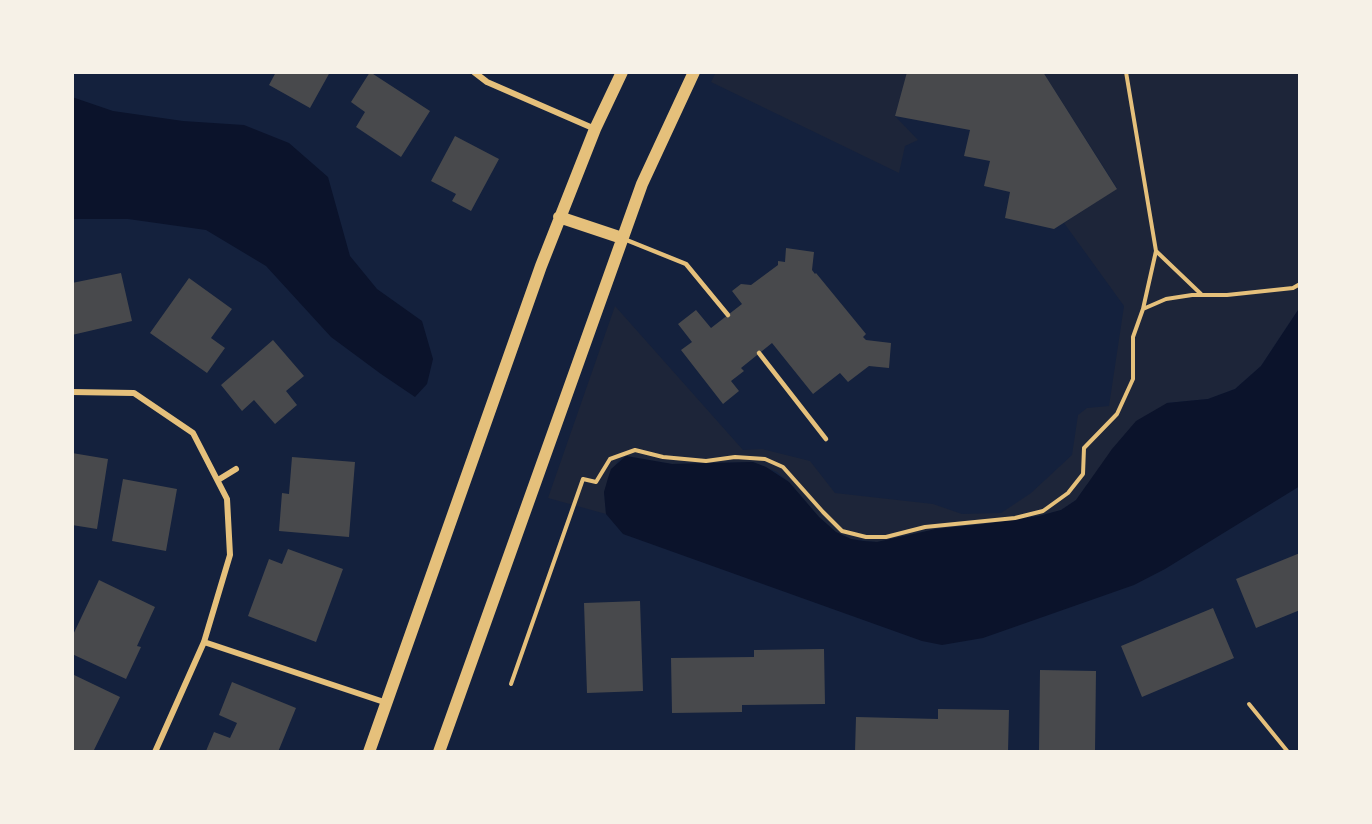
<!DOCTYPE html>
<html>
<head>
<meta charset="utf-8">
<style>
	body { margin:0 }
	#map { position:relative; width:1372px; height:824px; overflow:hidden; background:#14213d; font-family:"Titillium Web",sans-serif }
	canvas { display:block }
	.frame { position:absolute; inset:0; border:74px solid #f6f1e7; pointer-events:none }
</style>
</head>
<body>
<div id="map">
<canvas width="1372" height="824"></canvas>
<div class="frame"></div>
</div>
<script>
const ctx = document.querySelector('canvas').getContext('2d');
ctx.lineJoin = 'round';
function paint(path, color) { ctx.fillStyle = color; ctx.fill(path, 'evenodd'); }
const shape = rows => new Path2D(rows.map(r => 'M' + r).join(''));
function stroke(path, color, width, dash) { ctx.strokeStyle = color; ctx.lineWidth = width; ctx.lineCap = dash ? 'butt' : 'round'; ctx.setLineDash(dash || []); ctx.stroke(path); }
const green = shape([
	[716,72,907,72,895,116,918,140,905,146,899,173,711,82],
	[1043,72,1300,72,1300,307,1261,366,1235,389,1208,399,1167,403,1086,486,1076,500,1061,510,1039,516,984,524,936,529,877,542,851,539,836,532,819,517,789,482,777,472,753,462,672,464,626,456,617,462,604,492,606,514,548,498,615,306,743,450,762,449,810,461,835,493,933,504,962,514,1001,513,1031,493,1072,455,1078,415,1087,408,1109,406,1124,306,1064,223,1117,188]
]);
const water = shape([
	[72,97,113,111,183,121,244,125,289,143,328,177,350,256,377,289,422,321,433,359,427,384,415,397,381,374,331,337,266,266,206,230,128,219,72,219],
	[1300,307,1300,486,1165,569,1134,585,983,638,942,645,922,641,623,534,606,514,604,492,608,478,611,469,626,456,672,464,753,462,766,467,789,482,819,517,836,532,851,539,863,541,877,542,936,529,984,524,1039,516,1061,510,1076,500,1112,449,1136,421,1167,403,1208,399,1235,389,1261,366]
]);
const building = shape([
	[276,72,330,72,310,108,269,85],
	[370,72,430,111,401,157,356,127,365,112,351,102],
	[907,72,1043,72,1117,189,1054,229,1005,218,1010,192,984,186,990,161,964,156,970,130,895,116],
	[455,136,499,159,471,211,452,201,456,194,431,181],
	[786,248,814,252,812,270,815,274,816,273,866,334,863,337,866,340,891,343,889,368,869,366,848,382,840,373,813,394,772,343,741,368,744,371,731,381,739,391,723,404,681,350,692,342,678,324,696,310,711,328,742,304,732,291,741,284,751,285,778,265,778,261,785,262],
	[121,273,132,321,72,335,72,283],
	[189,278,232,309,211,338,225,348,207,373,150,333],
	[273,340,304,376,286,391,297,405,275,424,254,400,242,411,221,385],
	[72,453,108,459,97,529,72,525],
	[292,457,355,462,349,537,279,531,282,493,289,494],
	[123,479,177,489,166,551,112,541],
	[288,549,343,569,316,642,248,616,269,559,282,564],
	[1300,553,1300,610,1256,628,1236,579],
	[99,580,155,607,137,646,141,647,126,679,72,654,72,637],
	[640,601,643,691,587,693,584,603],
	[1213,608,1234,658,1142,697,1121,646],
	[824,649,825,704,742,705,742,712,672,713,671,658,754,657,754,650],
	[1040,670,1096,671,1095,752,1039,752],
	[72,674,120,697,93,752,72,752],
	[232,682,296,708,278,752,206,751,214,732,230,738,237,723,219,715],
	[938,709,1009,710,1008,752,855,752,856,717,938,719]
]);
const path = shape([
	[1126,72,1156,251],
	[1143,309,1156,251,1201,294],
	[511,684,583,479,596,482,610,459,635,450,663,457,706,461,735,457,765,459,783,467,823,512,842,531,866,537,886,537,925,527,1015,518,1043,511,1068,493,1083,474,1084,448,1117,414,1133,379,1133,337,1143,309,1166,299,1192,295,1227,295,1293,288,1300,284],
	[1249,704,1288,752]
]);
const service = shape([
	[624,239,686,264,728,315],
	[759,353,826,439]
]);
const minor = shape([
	[474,72,487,82,595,129],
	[72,392,134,393,193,433,227,499,230,555,204,642,155,752],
	[218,480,236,469],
	[204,642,387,703]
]);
const secondary = shape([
	[559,217,622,238],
	[369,752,541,266,595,129,622,72],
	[439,752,642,184,694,72]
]);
paint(green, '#1d2539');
paint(water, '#0b132b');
paint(building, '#48494c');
stroke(path, '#e5c07b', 4);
stroke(service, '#e5c07b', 4.5);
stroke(minor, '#e5c07b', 6);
stroke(secondary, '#e5c07b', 12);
</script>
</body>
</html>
